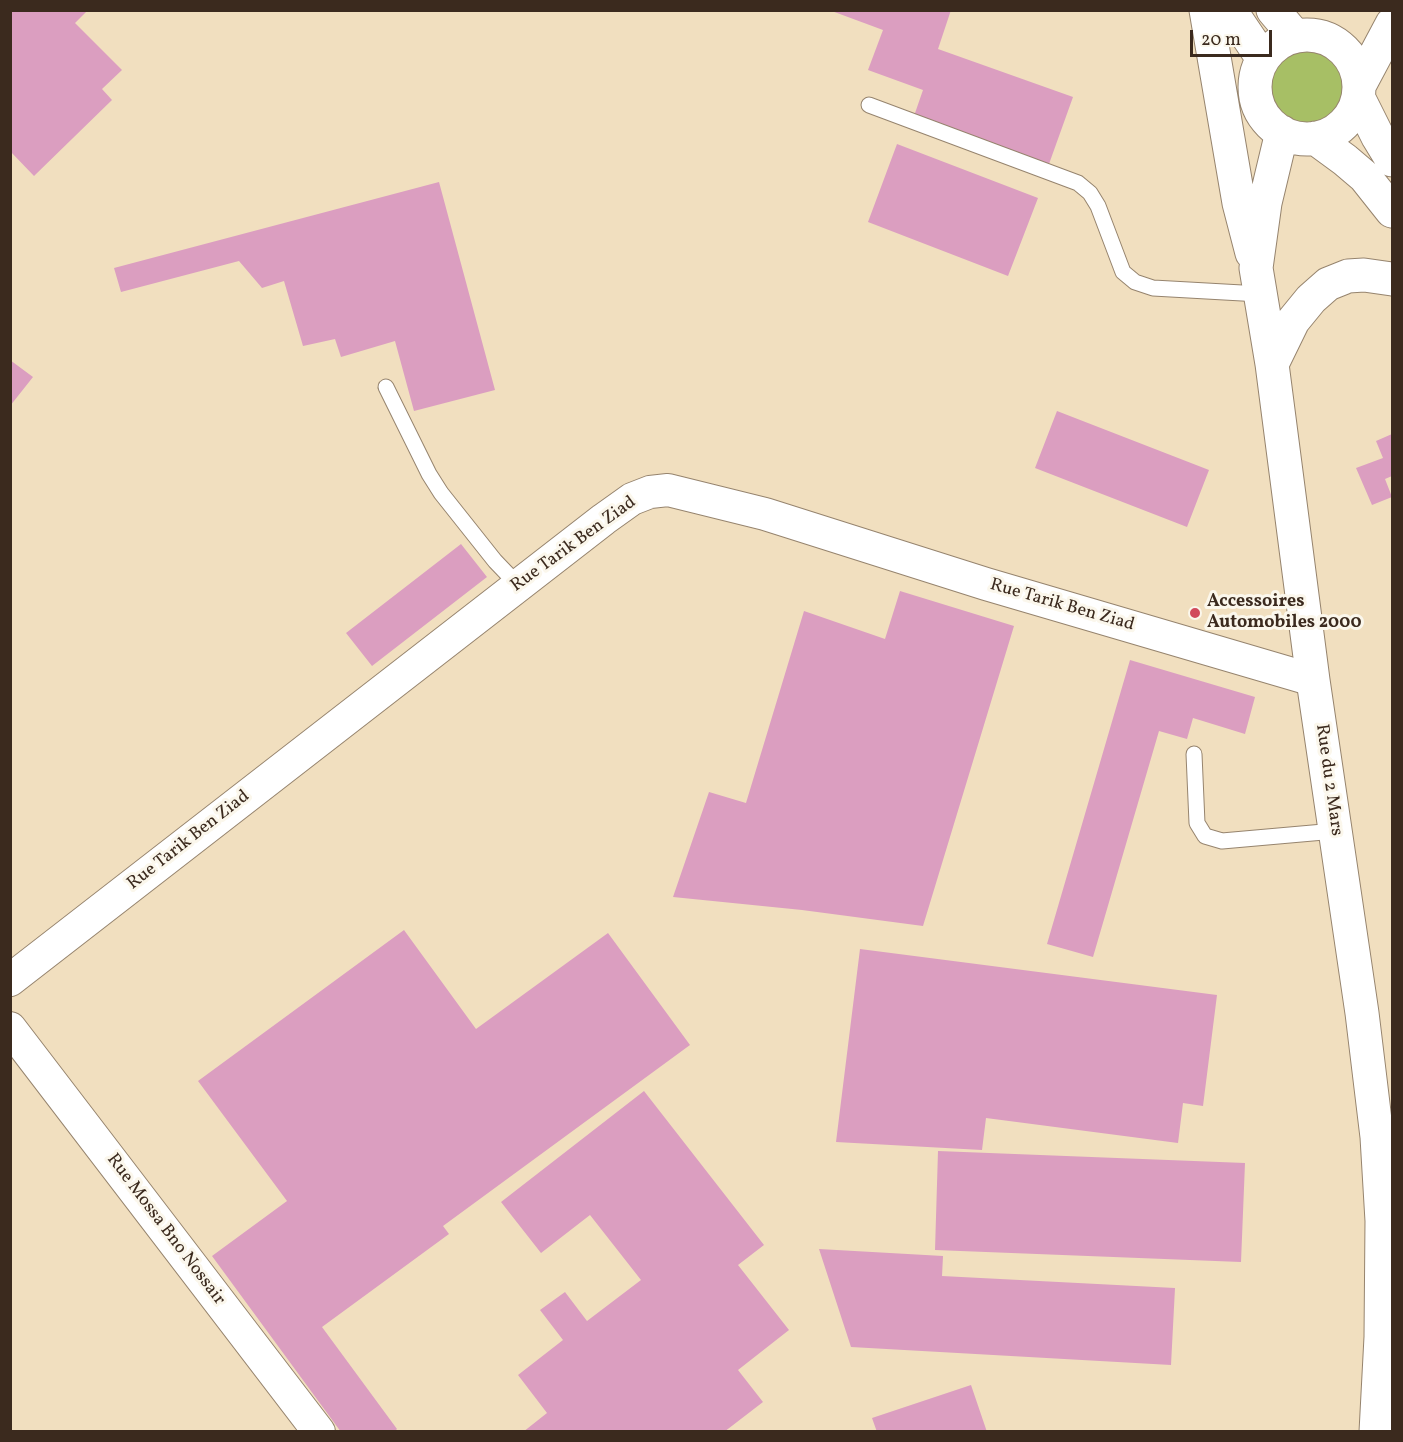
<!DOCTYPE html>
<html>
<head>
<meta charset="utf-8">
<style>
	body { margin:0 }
	#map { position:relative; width:1403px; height:1442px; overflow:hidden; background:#f1dfbf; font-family:Vollkorn,serif }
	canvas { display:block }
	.frame { position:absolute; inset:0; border:12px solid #3b2a1e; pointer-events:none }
	.scale { position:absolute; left:1190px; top:30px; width:82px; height:27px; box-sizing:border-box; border:3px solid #3b2a1e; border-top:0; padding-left:8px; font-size:18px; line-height:21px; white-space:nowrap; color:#3b2a1e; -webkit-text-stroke:4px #fbf7ec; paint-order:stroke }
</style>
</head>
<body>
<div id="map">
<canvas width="1403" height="1442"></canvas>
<div class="frame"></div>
<div class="scale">20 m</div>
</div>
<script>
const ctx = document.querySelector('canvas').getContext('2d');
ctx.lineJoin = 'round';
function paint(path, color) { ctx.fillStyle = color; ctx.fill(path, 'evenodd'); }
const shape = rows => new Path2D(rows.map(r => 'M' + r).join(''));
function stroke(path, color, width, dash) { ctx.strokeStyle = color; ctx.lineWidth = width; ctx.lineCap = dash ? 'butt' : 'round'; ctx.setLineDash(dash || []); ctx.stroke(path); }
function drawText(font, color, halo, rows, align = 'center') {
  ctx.font = font + ' Vollkorn,serif'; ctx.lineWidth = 6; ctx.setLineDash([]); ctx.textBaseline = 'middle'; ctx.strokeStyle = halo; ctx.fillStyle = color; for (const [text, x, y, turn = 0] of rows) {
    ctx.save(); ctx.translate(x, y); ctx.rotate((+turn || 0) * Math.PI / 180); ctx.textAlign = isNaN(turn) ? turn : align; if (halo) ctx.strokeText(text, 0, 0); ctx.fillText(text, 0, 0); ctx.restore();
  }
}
const green = shape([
	'1265 87a44 44 0 1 1 88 0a44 44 0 1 1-88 0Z'
]);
const building = shape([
	[10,10,88,10,75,23,122,70,102,89,112,100,34,176,10,151],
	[829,10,951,10,938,49,1073,97,1049,164,914,116,923,90,868,70,883,30],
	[897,144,1038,198,1008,276,868,222],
	[439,182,495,390,414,411,395,341,341,357,335,339,303,346,284,281,262,288,239,261,121,292,114,268],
	[10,360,33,377,10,406],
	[1057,411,1209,470,1187,527,1035,468],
	[1392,434,1392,476,1385,479,1392,497,1372,505,1356,468,1383,458,1376,441],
	[461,544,487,577,372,666,346,633],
	[900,591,1014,626,923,926,802,910,673,897,709,792,746,803,804,611,885,639],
	[1130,660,1255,697,1245,734,1193,718,1187,739,1159,731,1093,957,1047,944],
	[404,930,476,1029,608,933,690,1045,443,1226,449,1234,322,1327,397,1429,394,1432,341,1432,212,1256,287,1201,198,1081],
	[860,949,1217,995,1203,1106,1183,1103,1178,1143,986,1118,982,1150,836,1142],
	[644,1091,764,1245,738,1265,789,1330,738,1370,763,1402,724,1432,523,1432,547,1413,518,1375,563,1340,540,1310,565,1292,587,1321,641,1280,590,1215,541,1253,501,1202],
	[938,1151,1245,1163,1241,1262,935,1250],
	[819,1249,943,1256,942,1276,1175,1288,1171,1365,851,1347],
	[971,1385,987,1432,877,1432,872,1418]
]);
const lane = shape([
	[869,105,1078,183,1090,193,1098,206,1123,272,1135,282,1153,288,1260,294],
	[386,387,429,474,441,493,495,561,518,585],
	[1194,754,1197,823,1205,836,1222,841,1335,831]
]);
const street = shape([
	[10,980,604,519,632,499,650,492,668,490,765,514,986,584,1313,680],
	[10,1028,319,1432]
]);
const secondary = shape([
	[1206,10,1239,203,1252,253],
	[1230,10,1263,59],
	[1273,10,1295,36],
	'1255 87a52 52 0 1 1 104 0a52 52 0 1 1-104 0Z',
	[1359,86,1392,24],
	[1358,97,1378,137,1392,160],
	[1282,132,1265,203,1256,268,1272,364,1313,680,1362,1013,1377,1137,1382,1221,1381,1337,1376,1432],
	[1315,138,1345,160,1365,177,1392,211],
	[1272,364,1293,321,1311,299,1328,284,1348,276,1364,275,1392,279]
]);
const markers = [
	[1195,613,6,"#d1495b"]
];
const streetNames = [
	["Rue Tarik Ben Ziad",574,545,-36],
	["Rue Tarik Ben Ziad",1062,606,16],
	["Rue du 2 Mars",1328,780,82],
	["Rue Tarik Ben Ziad",189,841,-38],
	["Rue Mossa Bno Nossair",165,1230,53]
];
const poiNames = [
	["Accessoires",1207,603],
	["Automobiles 2000",1207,624]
];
paint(green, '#a7bf65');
paint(building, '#db9ec0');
stroke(lane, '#96846e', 17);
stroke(street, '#96846e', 34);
stroke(secondary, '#96846e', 35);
stroke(lane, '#fff', 15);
stroke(street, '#fff', 32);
stroke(secondary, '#fff', 33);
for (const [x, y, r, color] of markers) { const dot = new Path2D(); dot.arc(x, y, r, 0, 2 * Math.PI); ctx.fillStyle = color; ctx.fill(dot); stroke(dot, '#fbf7ec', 2); }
drawText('18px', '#3b2a1e', '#fbf7ec', streetNames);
drawText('bold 18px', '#3b2a1e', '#fbf7ec', poiNames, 'left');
</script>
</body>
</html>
